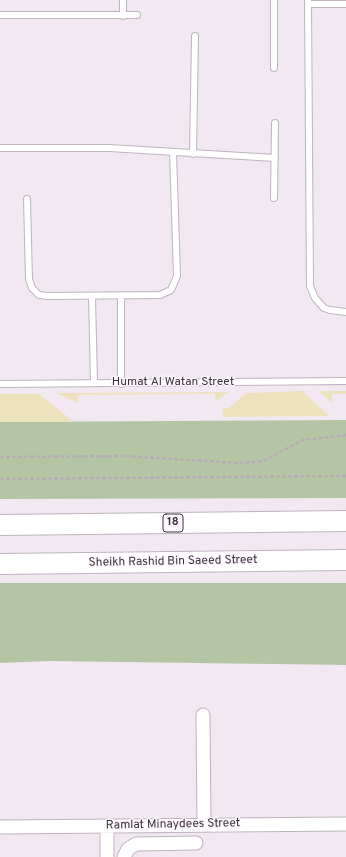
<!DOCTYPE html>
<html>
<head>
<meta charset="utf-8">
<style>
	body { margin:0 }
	canvas { display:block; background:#f1e8f2 }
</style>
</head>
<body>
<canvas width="346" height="857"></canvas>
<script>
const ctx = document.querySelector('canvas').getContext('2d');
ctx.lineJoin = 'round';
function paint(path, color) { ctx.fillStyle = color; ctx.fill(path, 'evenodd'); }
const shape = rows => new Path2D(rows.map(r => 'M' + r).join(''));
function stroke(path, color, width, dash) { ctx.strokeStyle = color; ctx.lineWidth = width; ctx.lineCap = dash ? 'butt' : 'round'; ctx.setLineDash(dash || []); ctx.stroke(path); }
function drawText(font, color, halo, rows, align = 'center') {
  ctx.font = font + ' Overpass,sans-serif'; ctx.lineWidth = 3; ctx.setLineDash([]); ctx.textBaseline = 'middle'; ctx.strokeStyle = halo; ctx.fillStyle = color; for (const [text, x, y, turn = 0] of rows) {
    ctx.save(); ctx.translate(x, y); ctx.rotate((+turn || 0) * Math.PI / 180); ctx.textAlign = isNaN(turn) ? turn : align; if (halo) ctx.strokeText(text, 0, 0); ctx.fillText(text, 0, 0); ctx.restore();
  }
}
const green = shape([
	[346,420,346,498,0,499,0,422],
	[0,583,346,583,346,665,49,661,0,663]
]);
const sand = shape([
	[302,391,329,416,223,417,222,409,229,408,246,393],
	[318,391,346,391,346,394,332,394,332,403],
	[229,392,215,402,215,394,78,395,78,403,56,393],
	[0,394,39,394,74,422,0,422]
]);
const path = shape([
	[0,457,124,456,239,463,263,461,303,440,346,435],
	[0,479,346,476]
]);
const lane = shape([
	[123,0,123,16],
	[274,0,274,68],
	[308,0,310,286,315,298,324,308,330,310,346,312],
	[308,4,346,4],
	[0,15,137,15],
	[0,148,109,148,275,158],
	[193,154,195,36],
	[274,198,275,123],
	[27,199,29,279,32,288,39,295,48,296,160,295,171,290,177,276,173,152],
	[92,296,94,383],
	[0,384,346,381],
	[121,384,121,296]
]);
const street = shape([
	[203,715,204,825],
	[107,826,107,857],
	[0,827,346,824],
	[124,857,128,849,136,844,196,843]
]);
const primary = shape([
	[0,525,346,521],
	[0,564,346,560]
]);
const shields = [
	[173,523,20]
];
const shieldNames = [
	["18",173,523]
];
const streetNames = [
	["Humat Al Watan Street",173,383],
	["Sheikh Rashid Bin Saeed Street",173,562,-1],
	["Ramlat Minaydees Street",173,825,-1]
];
paint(green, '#b4c5a4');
paint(sand, '#ece2bd');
stroke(lane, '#bdb4be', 8);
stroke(street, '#bdb4be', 15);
stroke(primary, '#bdb4be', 22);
stroke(path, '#b5adb5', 2.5, [4, 2]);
stroke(lane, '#fff', 6);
stroke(street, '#fff', 13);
stroke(primary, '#fff', 20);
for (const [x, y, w] of shields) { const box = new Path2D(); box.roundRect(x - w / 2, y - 9, w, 18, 3); ctx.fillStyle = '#fdf6fe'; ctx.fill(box); stroke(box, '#373337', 1); }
drawText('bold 11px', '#373337', null, shieldNames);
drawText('12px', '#373337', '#fdf6fe', streetNames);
</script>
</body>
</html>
